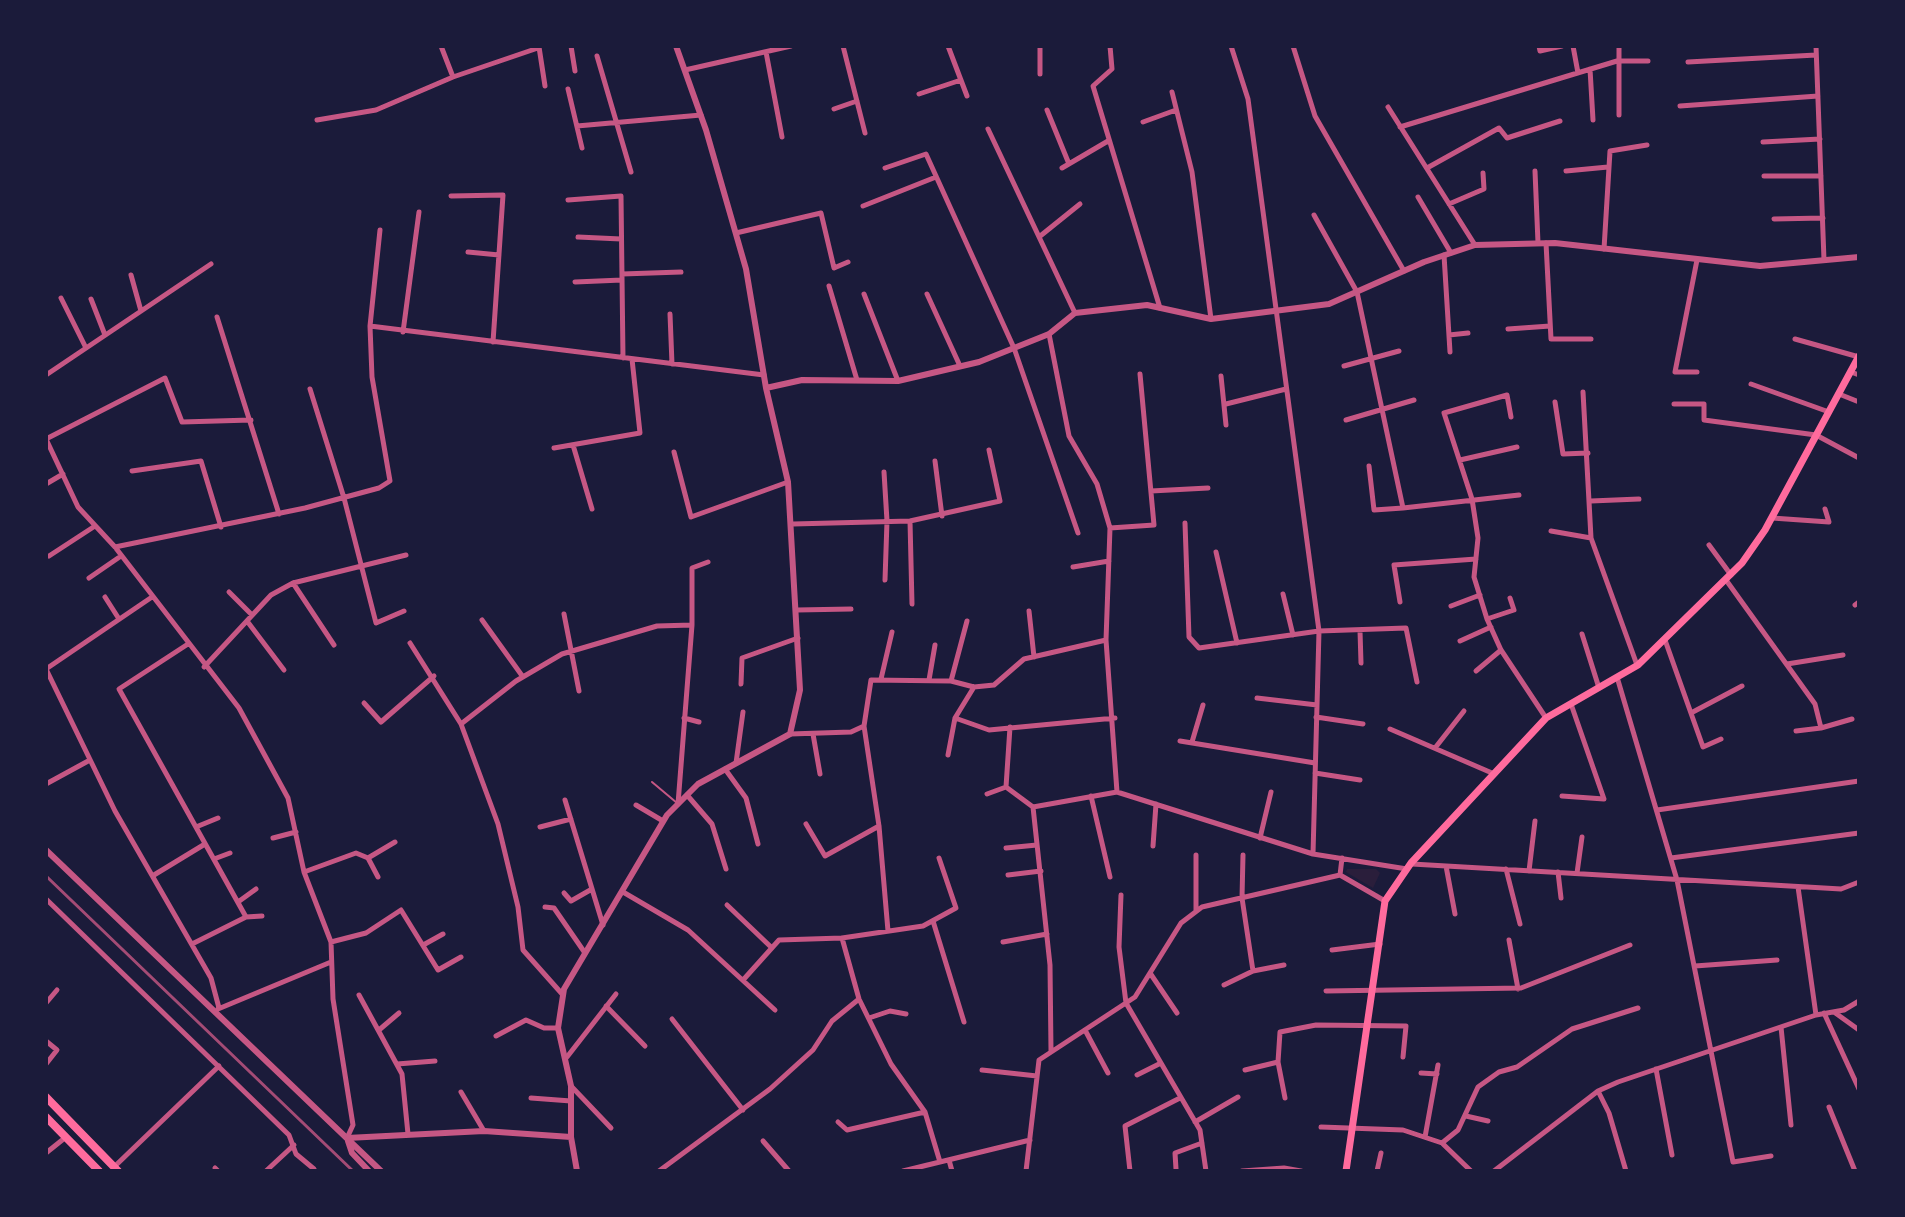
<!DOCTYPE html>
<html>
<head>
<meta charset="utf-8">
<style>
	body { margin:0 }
	#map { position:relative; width:1905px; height:1217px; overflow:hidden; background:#1b1b3a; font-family:Cabin,sans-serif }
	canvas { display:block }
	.frame { position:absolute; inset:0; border:48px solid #1b1b3a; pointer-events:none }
</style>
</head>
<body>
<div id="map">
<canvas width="1905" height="1217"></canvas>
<div class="frame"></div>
</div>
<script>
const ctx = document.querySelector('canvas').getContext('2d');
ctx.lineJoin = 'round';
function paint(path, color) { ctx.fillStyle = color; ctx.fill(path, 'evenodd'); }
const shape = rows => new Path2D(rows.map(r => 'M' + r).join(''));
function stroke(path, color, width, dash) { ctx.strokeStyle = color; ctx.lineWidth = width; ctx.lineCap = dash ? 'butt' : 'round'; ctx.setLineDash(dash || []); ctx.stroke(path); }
const green = shape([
	[1347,869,1376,869,1380,873,1373,888,1346,872]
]);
const service = shape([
	[652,782,677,803]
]);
const minor = shape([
	[441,46,453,77],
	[571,46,575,71],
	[843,46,865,133],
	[948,46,967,96],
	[1040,46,1040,74],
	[1110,46,1112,69,1093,86,1160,308],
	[1231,46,1248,99,1319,631,1313,854],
	[1293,46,1315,116,1404,271],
	[1539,46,1540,51,1562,46],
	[1573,46,1578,73],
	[1816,46,1824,260],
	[539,47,545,86],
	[766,52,782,137],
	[597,56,631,172],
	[1688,62,1816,55],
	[1590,69,1593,120],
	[685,70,791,46],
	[568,89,582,148],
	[1172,92,1192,172,1211,319],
	[919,94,961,80],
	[1680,106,1818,96],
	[1388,107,1475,245],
	[834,109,857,101],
	[1047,110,1069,164],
	[1619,115,1619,46],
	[317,120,376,110,453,77,538,48],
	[1143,122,1176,110],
	[577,126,701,115],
	[1400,127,1617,61,1648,61],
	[988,129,1075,313],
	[1763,142,1820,139],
	[885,168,926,154,1014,348,1078,533],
	[1062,168,1108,141],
	[1427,168,1499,128,1507,138,1560,121],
	[1535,171,1538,243],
	[1566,171,1608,167],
	[1764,176,1821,176],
	[451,196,503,195,493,342],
	[1418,197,1451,253],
	[568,200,621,196,623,358],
	[1449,204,1484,189,1483,173],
	[863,206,936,177],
	[1314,215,1357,292,1403,508,1519,495],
	[1774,219,1823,218],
	[736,233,821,213,834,268,848,262],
	[578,237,621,239],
	[1039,237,1080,204],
	[1546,243,1551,339,1591,339],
	[1604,249,1610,151,1647,145],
	[468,252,499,255],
	[1444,255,1450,352],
	[1697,260,1675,372,1697,372],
	[622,274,681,272],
	[131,275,141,311],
	[575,282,622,280],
	[829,286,857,380],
	[864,294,898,381],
	[927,294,960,366],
	[61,298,86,348],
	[91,299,105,335],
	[670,314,672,364],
	[217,317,279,514],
	[370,326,764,375],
	[1508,329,1550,326],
	[403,332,419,212],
	[1049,334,1069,436,1097,484,1110,528,1106,640,1117,792],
	[1449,335,1468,333],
	[1795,339,1859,357],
	[1344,366,1399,351],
	[1851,372,1859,375],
	[46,375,211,264],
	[1221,376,1226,425],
	[1751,384,1829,412],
	[310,389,344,498,376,623,404,611],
	[1583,392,1591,538,1637,665],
	[1839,394,1859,402],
	[1555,402,1563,454,1588,453],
	[1226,404,1286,389],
	[1674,404,1704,404,1704,420,1816,435,1859,458],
	[1511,417,1507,395,1444,413,1472,499,1478,538,1474,577,1487,619,1501,650,1546,718],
	[1346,420,1414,400],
	[46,439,78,507,115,547,239,708,288,798,304,872,331,942,333,999,353,1125,347,1138],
	[46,439,165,378,182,422,251,420],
	[573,445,592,509],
	[554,448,640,433,632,359],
	[674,452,691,517,788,482],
	[1460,460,1517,447],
	[935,461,942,516],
	[1369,466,1374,510,1403,508],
	[132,471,201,461,221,527],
	[884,472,887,521,885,580],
	[46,484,63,474],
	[1151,491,1208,488],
	[1591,501,1639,499],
	[1772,518,1829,522,1825,509],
	[910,521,912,604],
	[1185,523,1189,637,1199,648,1319,631,1406,628,1417,682],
	[793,524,910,521,1000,501,989,450],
	[1110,528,1154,525,1140,374],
	[1551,531,1591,538],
	[1709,545,1731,575],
	[115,547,305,508,379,488,390,481,372,377,370,326,380,230],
	[1216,552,1237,643],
	[49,556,95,526],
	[1073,567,1109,561],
	[89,578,121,556],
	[1726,580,1815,704,1821,728,1852,719],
	[293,583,334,645],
	[229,592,252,615],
	[1283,594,1293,635],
	[105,597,119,619],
	[1400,602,1394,565,1476,559],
	[1855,605,1859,602],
	[1451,606,1480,595],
	[797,610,851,609],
	[1029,611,1034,657],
	[564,614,579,691],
	[1487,619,1514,610,1510,598],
	[482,620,523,677],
	[247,621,284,670],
	[1360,631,1361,663],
	[1582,634,1599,688],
	[1665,640,1703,747,1721,739],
	[1460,641,1491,627],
	[410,643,461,724,498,824,518,907,523,950,563,995],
	[188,644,119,689,246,917,192,944],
	[1787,664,1843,655],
	[204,667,271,595,293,583,406,555],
	[46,669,115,811,211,978,219,1008],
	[46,669,152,597],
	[1476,671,1501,650],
	[1617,677,1677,880,1733,1162,1771,1156],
	[881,679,892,632],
	[929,680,935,645],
	[951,681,967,621],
	[741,684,742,658,798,638],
	[974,687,955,718,989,730,1115,718],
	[1257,698,1317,705],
	[364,703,381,722,434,676],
	[1691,713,1742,686],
	[1316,717,1363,724],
	[684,718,699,722],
	[461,724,516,681,562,654,657,626,692,625],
	[864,726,879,826,888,931],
	[1010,727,1006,787,1033,807],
	[1390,729,1492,773],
	[1796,731,1821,728],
	[790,734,851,732,864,726,871,680,951,681,974,687,994,685,1024,659,1106,640],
	[813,734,820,774],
	[1180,741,1315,763],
	[1192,742,1203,705],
	[1435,748,1464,711],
	[948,755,955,718],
	[736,763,743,712],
	[725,769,746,798,758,844],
	[1315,773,1360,780],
	[46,784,90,760],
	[987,794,1006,787],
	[687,795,712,824,726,869],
	[1091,796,1110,877],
	[1562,796,1604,799,1571,704],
	[565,800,603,925],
	[678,804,692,625,692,568,708,562],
	[636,805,663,821],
	[1033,807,1117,792,1313,854,1407,869],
	[1033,807,1050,965,1051,1051],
	[1657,810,1859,781],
	[806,824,825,856,879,826],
	[196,827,218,818],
	[540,827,571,819],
	[273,838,296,832],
	[1260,838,1271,792],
	[1153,846,1156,804],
	[1006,848,1037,845],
	[1243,855,1242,898,1253,971,1284,965],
	[368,858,378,877],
	[1671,858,1859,833],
	[214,859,230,853],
	[1412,864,1841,889,1859,882],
	[1446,866,1455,914],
	[1506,869,1520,924],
	[1529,871,1535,821],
	[304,872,356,853,368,858,395,842],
	[1558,872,1561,898],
	[1577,873,1582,837],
	[154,875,205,844],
	[1008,875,1041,871],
	[1340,875,1342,858],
	[1798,887,1816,1015],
	[623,892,688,930,775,1010],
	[564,893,571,901,592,889],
	[1121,895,1119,947,1126,1003,1200,1130,1206,1171],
	[46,899,289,1135,296,1154,314,1169],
	[238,902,256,889],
	[727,905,772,948],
	[545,907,554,908,585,953],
	[1196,911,1196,855],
	[246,917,262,916],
	[933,921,964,1022],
	[842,938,859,999,891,1064,925,1112,940,1162],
	[1509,940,1518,989],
	[331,942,366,933,401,910,438,970,461,957],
	[1003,942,1047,934],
	[425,944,443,934],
	[1332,950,1380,944],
	[1695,966,1777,960],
	[1150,973,1177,1013],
	[744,979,779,940,842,938,923,926,956,908,939,858],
	[1224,985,1253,971],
	[1326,991,1521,988,1630,945],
	[359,995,402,1074,408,1134],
	[46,1003,57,990],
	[606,1006,645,1046],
	[218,1009,331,962],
	[1834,1012,1859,1030],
	[1824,1013,1859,1089],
	[869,1018,890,1011,906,1014],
	[672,1019,743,1110],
	[1781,1027,1791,1125],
	[379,1030,399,1013],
	[1085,1030,1108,1073],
	[496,1036,526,1020,544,1028,558,1028],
	[46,1041,57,1050,46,1064],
	[567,1057,616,994],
	[397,1064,435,1061],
	[1656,1069,1672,1155],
	[982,1070,1037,1076],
	[1245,1070,1278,1062],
	[1421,1073,1437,1074],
	[1137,1075,1159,1064],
	[571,1086,611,1128],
	[1598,1091,1609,1113,1626,1171],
	[461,1092,484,1131],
	[531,1098,571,1101],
	[1285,1098,1278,1062,1280,1032,1316,1025,1406,1026,1403,1057],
	[1829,1107,1855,1171],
	[1466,1116,1488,1121],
	[838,1122,847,1130,925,1112],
	[1195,1122,1238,1097],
	[1321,1127,1403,1130,1442,1143,1471,1171],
	[1425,1137,1438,1065],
	[763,1141,789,1171],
	[1442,1143,1458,1130,1478,1087,1499,1072,1517,1067,1572,1029,1638,1008],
	[46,1153,66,1137],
	[949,1160,952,1171],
	[114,1167,219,1066],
	[215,1168,218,1171],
	[1176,1169,1175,1153,1202,1143],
	[266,1171,294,1145],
	[659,1171,770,1089,813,1050,832,1021,859,999],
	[903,1171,1030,1140],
	[1026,1171,1039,1060,1135,997,1181,923,1202,907,1340,875,1385,901],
	[1130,1171,1125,1126,1180,1098],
	[1242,1171,1284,1168,1301,1171],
	[1377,1171,1381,1153],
	[1494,1171,1598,1091,1618,1082,1816,1015,1844,1010,1859,1001]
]);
const tertiary = shape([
	[766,388,802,380,898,381,979,362,1049,334,1075,313,1147,305,1211,319,1329,304,1424,262,1475,245,1555,243,1760,266,1859,257],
	[46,850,381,1171],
	[347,1138,484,1131,571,1137],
	[348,1141,352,1153,369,1171],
	[577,1171,571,1137,571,1086,558,1028,564,989,667,815,698,784,790,734,800,690,788,482,766,388,746,269,706,130,676,46]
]);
const secondary = shape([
	[1346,1171,1385,901,1411,863,1546,718,1638,665,1742,563,1765,530,1859,356]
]);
const primary = shape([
	[46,1097,118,1171],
	[46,1117,99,1171]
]);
const rail = shape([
	[46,876,353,1171]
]);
paint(green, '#2a1e3b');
stroke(service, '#c65784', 2);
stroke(minor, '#c65784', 5);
stroke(tertiary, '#c65784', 6);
stroke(secondary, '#ff6b9d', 7);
stroke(primary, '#ff6b9d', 8);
stroke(rail, '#a44b75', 3);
</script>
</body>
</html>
